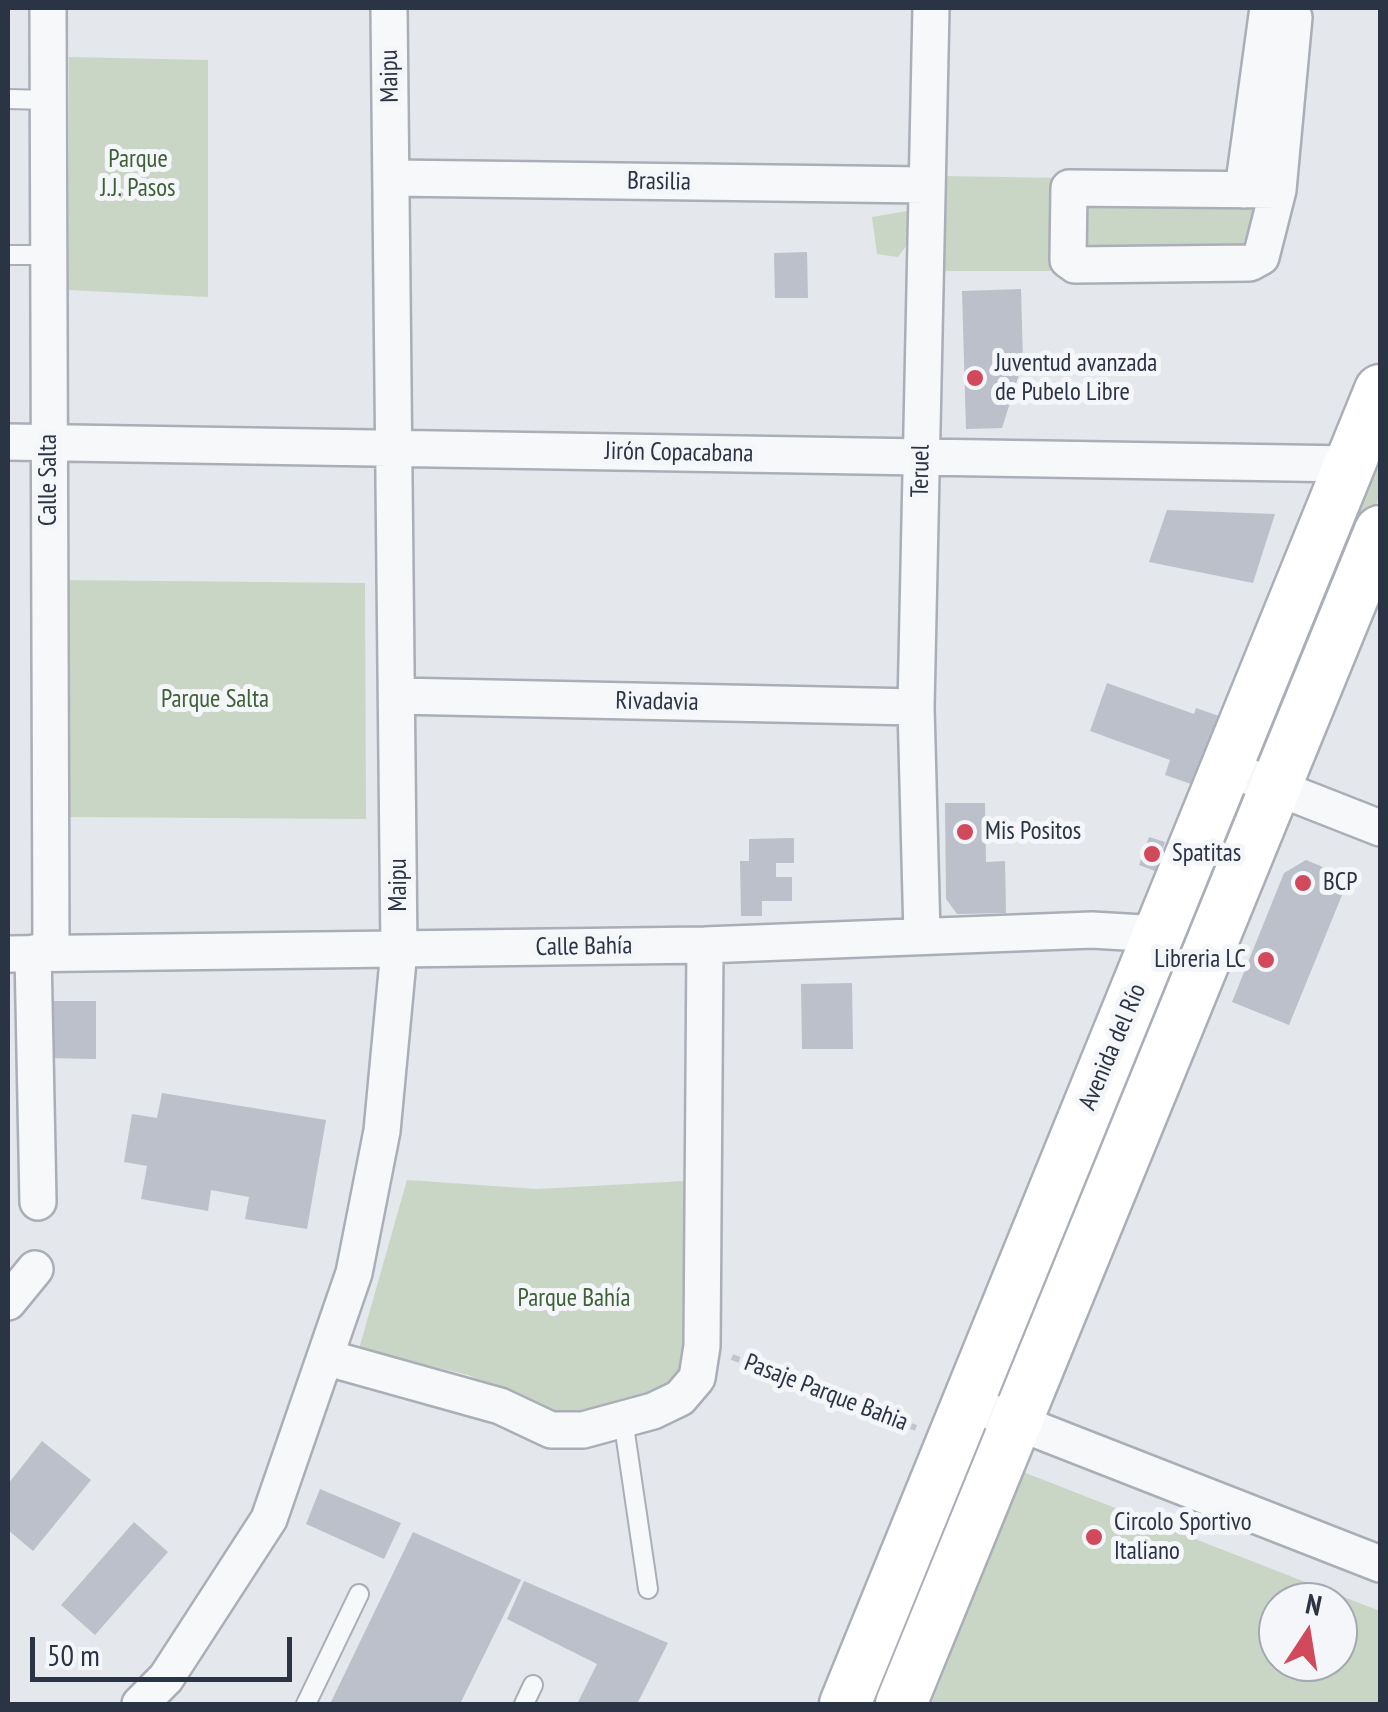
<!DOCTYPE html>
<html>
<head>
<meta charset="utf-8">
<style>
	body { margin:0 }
	#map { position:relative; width:1388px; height:1712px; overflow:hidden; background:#e4e7ec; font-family:"PT Sans Narrow",sans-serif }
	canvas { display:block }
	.frame { position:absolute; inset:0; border:10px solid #2b3445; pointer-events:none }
	.north { position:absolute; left:1258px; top:1582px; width:100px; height:100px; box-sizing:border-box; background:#f4f6f9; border:2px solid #a4a8b1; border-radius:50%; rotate:12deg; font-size:28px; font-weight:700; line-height:40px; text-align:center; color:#2b3445 }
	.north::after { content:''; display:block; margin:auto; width:35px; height:45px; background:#d1495b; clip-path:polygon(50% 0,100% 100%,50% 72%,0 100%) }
	.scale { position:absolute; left:30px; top:1637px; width:262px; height:45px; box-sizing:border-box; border:5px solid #2b3445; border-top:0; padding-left:12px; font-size:30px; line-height:35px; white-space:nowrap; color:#2b3445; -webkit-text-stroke:8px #f4f6f9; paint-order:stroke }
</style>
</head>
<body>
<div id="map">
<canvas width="1388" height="1712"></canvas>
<div class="frame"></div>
<div class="north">N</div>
<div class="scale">50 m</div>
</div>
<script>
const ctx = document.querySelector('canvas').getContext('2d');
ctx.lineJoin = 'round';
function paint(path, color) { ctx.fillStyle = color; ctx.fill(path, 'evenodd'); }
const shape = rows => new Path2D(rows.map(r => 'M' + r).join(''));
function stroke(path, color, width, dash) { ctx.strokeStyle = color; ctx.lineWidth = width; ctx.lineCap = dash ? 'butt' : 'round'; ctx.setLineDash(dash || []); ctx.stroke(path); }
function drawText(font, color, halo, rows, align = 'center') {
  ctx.font = font + ' "PT Sans Narrow",sans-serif'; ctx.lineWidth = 10; ctx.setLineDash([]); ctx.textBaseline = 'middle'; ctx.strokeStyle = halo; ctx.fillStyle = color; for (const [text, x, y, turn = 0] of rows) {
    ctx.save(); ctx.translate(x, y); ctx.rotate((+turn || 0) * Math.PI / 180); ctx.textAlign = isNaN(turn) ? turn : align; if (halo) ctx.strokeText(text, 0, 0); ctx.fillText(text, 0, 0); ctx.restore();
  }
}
const green = shape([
	[69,57,208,60,208,297,69,290],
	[945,176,1061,178,1057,271,944,271],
	[1088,202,1258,203,1252,249,1082,247,1081,207],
	[907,211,912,238,898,257,877,254,872,217],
	[1380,428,1380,495,1274,757,1250,747],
	[65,580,365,583,366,819,65,817],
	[407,1180,537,1189,684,1181,682,1368,667,1387,589,1415,560,1415,468,1375,359,1349],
	[1023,1472,1380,1611,1380,1704,931,1704],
	[1338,1602,1338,1662,1278,1662,1278,1602]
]);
const building = shape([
	[807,252,808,298,775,298,774,253],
	[1021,289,1023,362,1002,428,966,429,962,291],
	[1167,510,1275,514,1253,583,1149,562],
	[1107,683,1194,714,1196,708,1222,717,1197,786,1165,775,1170,760,1090,731],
	[945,803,985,803,986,862,1005,861,1006,913,957,914,946,899],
	[1149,837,1165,842,1155,871,1139,865],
	[794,838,794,863,776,863,776,877,792,877,792,901,762,901,762,916,741,916,740,861,749,861,749,839],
	[1306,860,1349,878,1289,1025,1232,1002,1284,873],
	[852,983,853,1049,802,1049,801,984],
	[48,1001,96,1001,96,1059,47,1058],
	[162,1093,326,1120,307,1229,245,1219,249,1197,211,1190,208,1211,141,1199,147,1166,124,1162,132,1114,157,1118],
	[42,1441,91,1480,33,1551,8,1530,8,1484],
	[320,1489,401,1523,384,1559,306,1524],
	[134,1522,168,1552,95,1635,61,1605],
	[413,1532,521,1580,460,1704,330,1704],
	[524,1581,668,1643,637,1704,577,1704,597,1664,507,1619]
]);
const path = shape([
	[732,1357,916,1428]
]);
const service = shape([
	[8,99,48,100],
	[8,255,48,255],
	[623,1419,648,1589],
	[306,1704,359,1594],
	[524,1704,533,1685]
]);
const minor = shape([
	[48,8,51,952],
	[392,178,925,185],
	[1243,190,1268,8],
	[1278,190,1069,188,1068,260,1075,265,1250,263,1261,257,1278,190,1294,17,1290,8],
	[8,442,1350,464],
	[397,696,916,707],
	[1227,768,1380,828],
	[922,935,916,707,931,8],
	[33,953,38,1202],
	[8,954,705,945,1092,930,1160,934],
	[8,1302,35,1269],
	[328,1358,500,1406,551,1430,583,1430,653,1411,680,1398,697,1378,702,1346,705,945],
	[994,1413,1380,1564],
	[140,1704,166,1678,269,1519,354,1273,382,1131,399,950,389,8]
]);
const secondary = shape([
	[845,1704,1380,390],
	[901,1704,1380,531]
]);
const markers = [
	[975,378,10,"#d1495b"],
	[965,832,10,"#d1495b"],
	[1152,854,10,"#d1495b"],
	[1303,883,10,"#d1495b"],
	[1266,960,10,"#d1495b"],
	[1094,1537,10,"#d1495b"]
];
const streetNames = [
	["Maipu",390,76,-91],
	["Brasilia",659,182,1],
	["Jirón Copacabana",679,453,1],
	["Teruel",921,471,-89],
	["Calle Salta",49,480,-90],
	["Rivadavia",657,702,1],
	["Maipu",399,885,-90],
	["Calle Bahía",584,947,-1],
	["Avenida del Río",1113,1047,-67],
	["Pasaje Parque Bahia",826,1393,21]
];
const parkNames = [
	["Parque",138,160],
	["J.J. Pasos",138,189],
	["Parque Salta",215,700],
	["Parque Bahía",574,1299]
];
const poiNames = [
	["Juventud avanzada",995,364],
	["de Pubelo Libre",995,393],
	["Mis Positos",985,832],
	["Spatitas",1172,854],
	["BCP",1323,883],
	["Libreria LC",1246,960,"right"],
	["Circolo Sportivo",1114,1523],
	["Italiano",1114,1552]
];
paint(green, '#c9d6c5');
paint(building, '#bbc0ca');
stroke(service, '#a9aeb7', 22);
stroke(minor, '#a9aeb7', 40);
stroke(secondary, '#a9aeb7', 55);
stroke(path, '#c2c5cb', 6, [8, 8]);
stroke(service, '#f7f8fa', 18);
stroke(minor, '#f7f8fa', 35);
stroke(secondary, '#fff', 50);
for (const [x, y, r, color] of markers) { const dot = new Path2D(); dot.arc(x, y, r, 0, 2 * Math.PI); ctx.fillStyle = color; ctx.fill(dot); stroke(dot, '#f4f6f9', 4); }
drawText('25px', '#2b3445', '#f4f6f9', streetNames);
drawText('25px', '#3f6138', '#f4f6f9', parkNames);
drawText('25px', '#2b3445', '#f4f6f9', poiNames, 'left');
</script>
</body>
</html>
